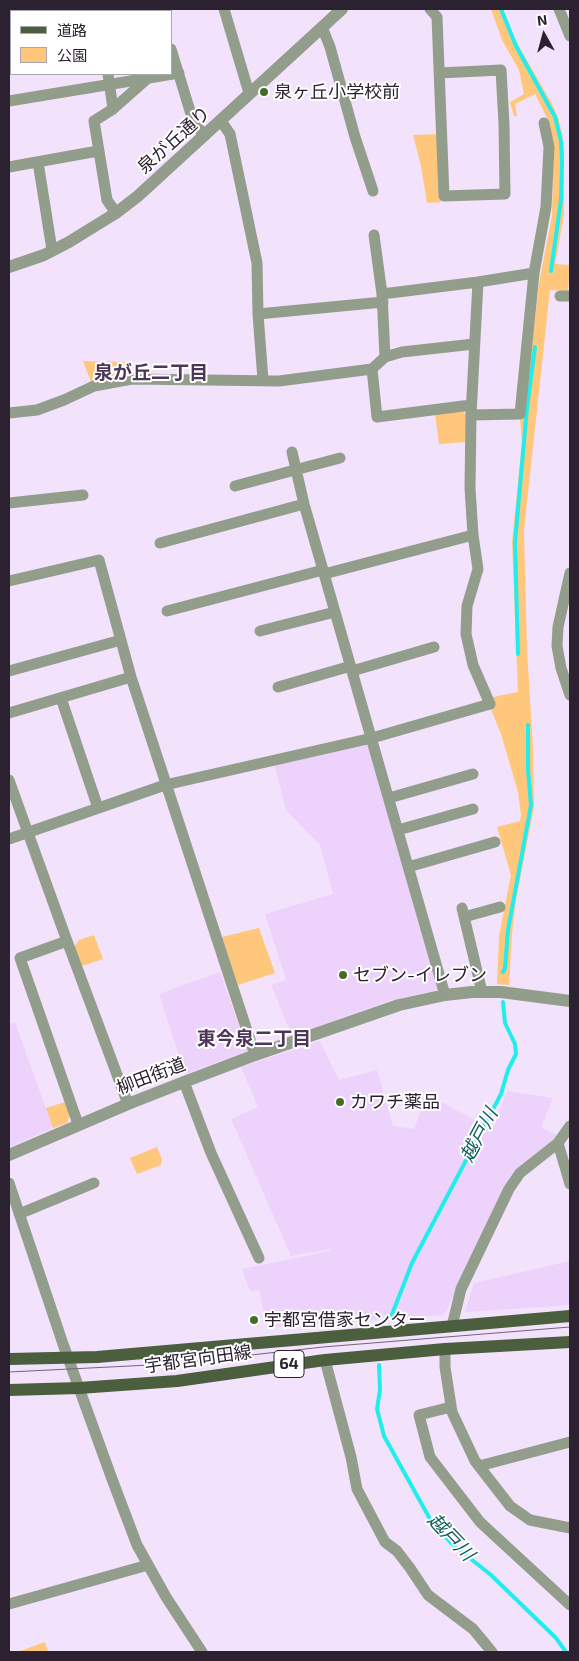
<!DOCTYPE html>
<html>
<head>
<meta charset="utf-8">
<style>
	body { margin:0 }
	#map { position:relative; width:579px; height:1661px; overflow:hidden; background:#f3e2fc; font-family:"Exo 2","Noto Sans JP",sans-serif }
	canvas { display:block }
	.frame { position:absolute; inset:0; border:10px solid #2b2130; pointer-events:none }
	.legend { position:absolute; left:10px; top:10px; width:162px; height:65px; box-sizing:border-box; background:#fff; border:1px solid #aaa6ac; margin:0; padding:6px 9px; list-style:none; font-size:15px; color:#2b2130 }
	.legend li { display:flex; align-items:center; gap:10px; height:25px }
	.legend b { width:25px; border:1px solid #aaa6ac }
	.north { position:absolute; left:519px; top:10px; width:50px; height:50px; -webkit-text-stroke:4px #fff; paint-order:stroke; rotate:353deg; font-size:14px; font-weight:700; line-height:20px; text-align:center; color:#2b2130 }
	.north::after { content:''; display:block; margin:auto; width:18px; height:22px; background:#2b2130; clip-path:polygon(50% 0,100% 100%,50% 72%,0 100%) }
</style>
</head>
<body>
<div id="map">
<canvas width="579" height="1661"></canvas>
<div class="frame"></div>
<ul class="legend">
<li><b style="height:6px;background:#4b5e3e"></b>道路</li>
<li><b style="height:14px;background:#ffc77c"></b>公園</li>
</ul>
<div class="north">N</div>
</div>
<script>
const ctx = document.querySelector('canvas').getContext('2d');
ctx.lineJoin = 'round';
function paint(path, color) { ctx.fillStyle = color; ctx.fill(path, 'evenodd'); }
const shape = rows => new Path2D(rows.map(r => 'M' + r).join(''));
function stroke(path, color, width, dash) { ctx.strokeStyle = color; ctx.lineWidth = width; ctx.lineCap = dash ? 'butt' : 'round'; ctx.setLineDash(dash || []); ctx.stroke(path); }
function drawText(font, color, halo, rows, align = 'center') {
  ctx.font = font + ' "Exo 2","Noto Sans JP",sans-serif'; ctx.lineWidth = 4; ctx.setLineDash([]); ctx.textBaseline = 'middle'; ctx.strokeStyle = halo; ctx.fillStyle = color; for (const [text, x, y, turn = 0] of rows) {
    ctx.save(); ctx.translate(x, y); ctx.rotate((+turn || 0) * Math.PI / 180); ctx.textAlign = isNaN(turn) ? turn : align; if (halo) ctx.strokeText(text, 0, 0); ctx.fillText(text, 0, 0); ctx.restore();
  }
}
const built = shape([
	[369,742,441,989,392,1000,292,1036,271,985,286,980,265,914,333,894,320,845,286,810,274,763],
	[220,972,248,1051,185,1074,159,994],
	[15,1022,53,1128,10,1147,9,1024],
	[320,1041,339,1080,377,1070,393,1126,414,1129,427,1094,478,1122,492,1132,507,1091,553,1098,541,1127,559,1136,534,1155,458,1286,447,1310,443,1315,267,1328,259,1290,250,1291,242,1269,330,1251,330,1249,291,1256,231,1119,258,1107,241,1067],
	[570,1261,570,1305,465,1312,474,1283]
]);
const green = shape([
	[491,9,503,9,513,36,551,102,558,117,562,133,564,146,564,215,555,264,570,265,568,291,550,290,524,530,527,649,533,749,534,807,516,900,512,934,509,985,497,984,499,936,511,875,497,827,520,821,521,815,518,792,501,734,490,707,494,706,493,697,518,692,512,542,522,443,520,418,524,418,539,283,552,216,553,161,548,120,535,94,515,104,517,116,514,116,510,102,524,94,519,70,502,40],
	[439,134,441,202,427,203,421,166,413,135],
	[83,361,125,362,128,376,91,382],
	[462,411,467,415,465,442,439,444,435,414],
	[259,928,275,973,238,985,222,937],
	[94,935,103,959,82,966,74,947,79,940],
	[65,1102,70,1114,67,1123,53,1128,46,1108],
	[157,1147,162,1160,161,1165,137,1174,130,1158],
	[45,1642,48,1652,18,1652,20,1651]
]);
const stream = shape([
	[501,9,516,46,555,117,561,141,562,161,561,200,551,271],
	[518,654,515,542,527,408,535,347],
	[503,972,505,968,508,930,531,805,528,770,528,725],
	[391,1317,412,1263,501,1094,508,1070,516,1054,515,1044,505,1023,503,1002],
	[379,1365,380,1390,377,1409,384,1436,430,1519,451,1543,491,1575,556,1638,566,1652]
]);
const minor = shape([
	[59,9,60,11],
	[91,9,91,11],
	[158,9,159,11],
	[224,9,249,93],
	[430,9,437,17,444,196,505,194,504,124,501,70,439,73],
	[559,9,570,36],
	[30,11,39,9],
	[9,18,11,17],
	[322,27,330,47,355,137,373,191],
	[9,46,11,45],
	[171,49,194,124,205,135],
	[108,74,113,109,94,121,107,200,116,213],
	[9,101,179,73],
	[113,109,147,79],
	[221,121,230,134,257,263,258,314,263,380],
	[38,162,52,250],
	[9,167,98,151],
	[374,235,382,294,385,357],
	[382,294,478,282,534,273],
	[560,296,570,296],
	[258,314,383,302],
	[372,369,377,417,471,405],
	[9,413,37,410,64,400,94,386,132,379,279,381,372,369,385,357,402,352,474,344],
	[471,415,520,414,534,273,546,207,549,147,544,123],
	[292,452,304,504,445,995],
	[235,486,340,458],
	[9,503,83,495],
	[160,543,304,504],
	[570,573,558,627,557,646,561,668,570,695],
	[324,574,473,535],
	[9,581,99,560,131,677,255,1055],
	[167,611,323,570],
	[260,631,335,612],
	[9,671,121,640],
	[352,671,434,647],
	[278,687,351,666],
	[61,698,98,808],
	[9,713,131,677],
	[9,780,67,941,128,1104],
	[389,798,473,774],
	[398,830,473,809],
	[9,839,165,785,372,738,490,704,473,665,466,634,467,606,478,569,473,535,470,488,471,415,478,282],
	[408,867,495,842],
	[462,908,482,992],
	[464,917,500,907],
	[67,941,20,958,78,1124],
	[184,1082,211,1153,259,1258],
	[558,1143,570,1184],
	[9,1183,63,1344,112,1479,137,1545,166,1597,202,1652],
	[19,1214,94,1183],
	[452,1326,461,1289,509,1189,520,1173,558,1143,570,1126],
	[445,1349,445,1367,452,1412,475,1461,510,1506,530,1520,570,1528],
	[325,1360,351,1457,357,1489,385,1542,397,1551,410,1568,428,1595,473,1629,492,1652],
	[451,1407,419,1415,430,1457,480,1522,570,1605],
	[479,1466,570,1442],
	[9,1604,148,1565]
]);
const tertiary = shape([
	[9,267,44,255,69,242,116,213,138,196,342,9],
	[9,1155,128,1104,184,1082,255,1055,399,1005,445,995,472,992,501,992,570,1001]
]);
const primary = shape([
	[9,1359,97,1357,570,1316],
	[9,1390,79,1388,177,1381,325,1360,445,1349,570,1342]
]);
const tram = shape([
	[9,1372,170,1364,323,1347,570,1327]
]);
const markers = [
	[264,92,5,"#456c27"],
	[343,975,5,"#456c27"],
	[340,1102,5,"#456c27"],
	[254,1320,5,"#456c27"]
];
const shields = [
	[289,1364,30]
];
const shieldNames = [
	["64",289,1364]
];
const poiNames = [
	["泉ヶ丘小学校前",274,92],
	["セブン-イレブン",353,975],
	["カワチ薬品",350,1102],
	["宇都宮借家センター",264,1320]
];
const streetNames = [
	["泉が丘通り",174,140,-42],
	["柳田街道",151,1076,-21],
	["宇都宮向田線",198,1359,-8]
];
const neighbourhoodNames = [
	["泉が丘二丁目",151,373],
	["東今泉二丁目",254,1039]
];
const waterNames = [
	["越戸川",479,1135,-62],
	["越戸川",451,1537,46]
];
paint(built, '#edd3fb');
paint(green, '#ffc77c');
stroke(stream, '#21edec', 4);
stroke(minor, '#929d8b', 11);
stroke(tertiary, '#929d8b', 12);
stroke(primary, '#4b5e3e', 12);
stroke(tram, '#716578', 1);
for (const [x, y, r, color] of markers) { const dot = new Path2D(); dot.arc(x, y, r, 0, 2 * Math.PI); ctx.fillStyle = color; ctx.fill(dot); stroke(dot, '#fff', 2); }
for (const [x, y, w] of shields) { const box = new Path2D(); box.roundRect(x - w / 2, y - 13.5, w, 27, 4); ctx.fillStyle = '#fff'; ctx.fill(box); stroke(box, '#2b2130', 1); }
drawText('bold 16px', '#2b2130', null, shieldNames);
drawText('18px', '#2b2130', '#fff', poiNames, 'left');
drawText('18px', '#2b2130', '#fff', streetNames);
drawText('bold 19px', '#4d3659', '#fff', neighbourhoodNames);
drawText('italic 19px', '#125e5d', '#fff', waterNames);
</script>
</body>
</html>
